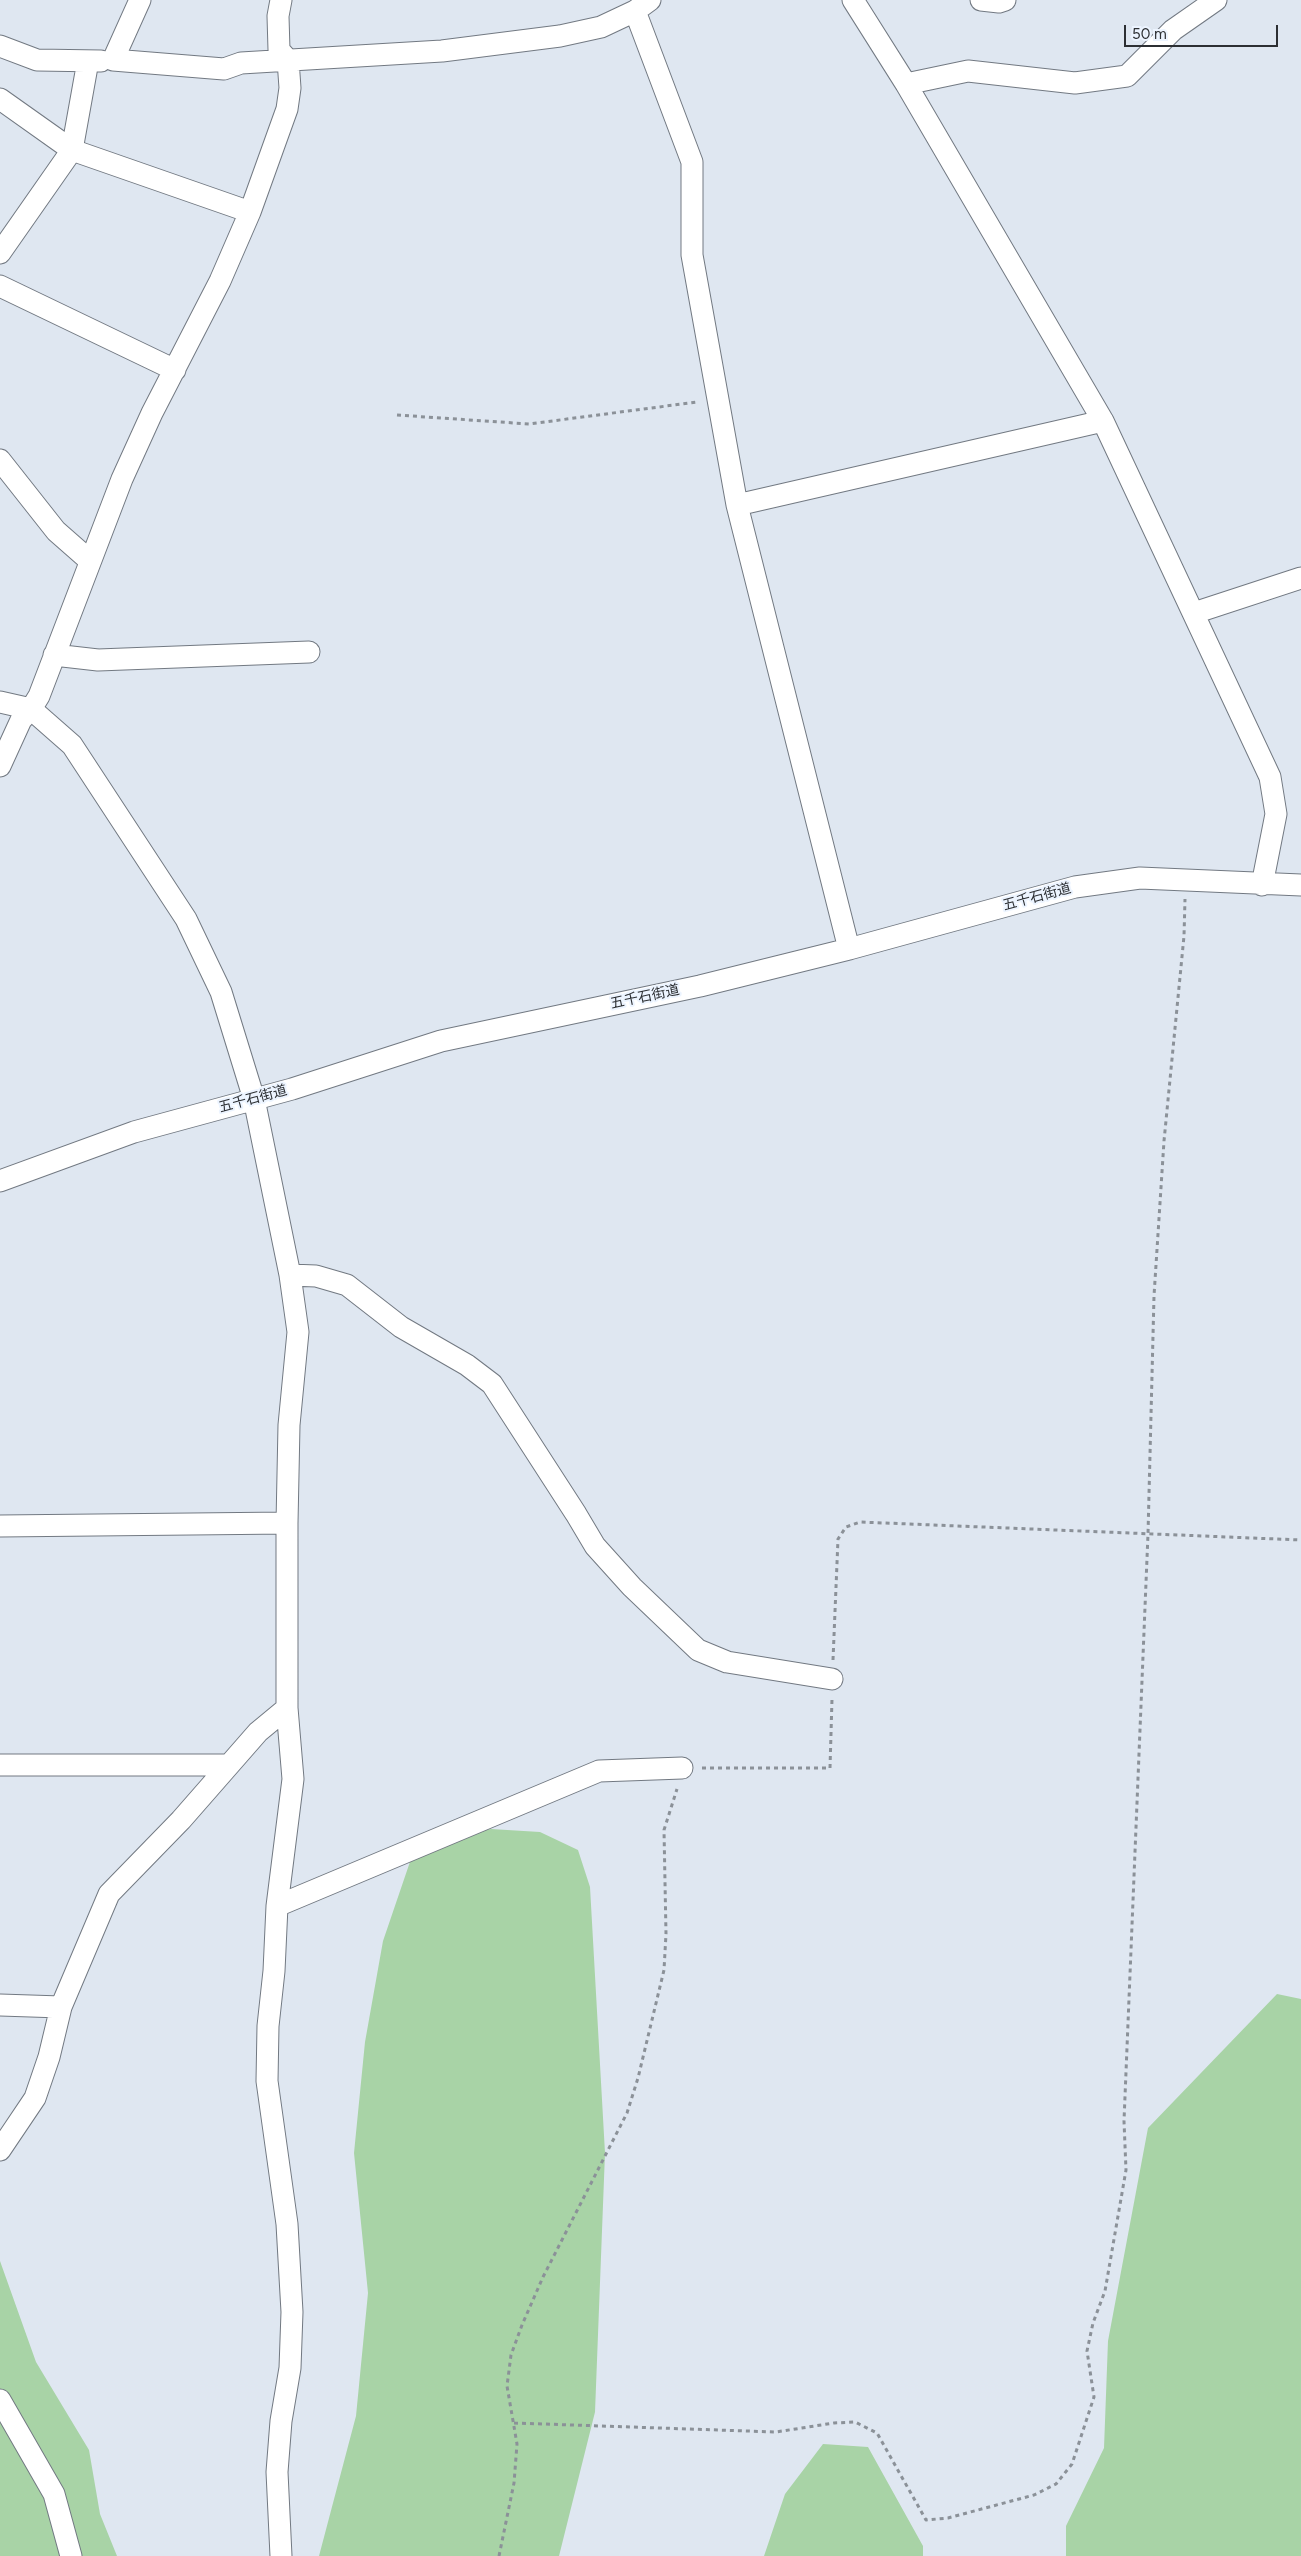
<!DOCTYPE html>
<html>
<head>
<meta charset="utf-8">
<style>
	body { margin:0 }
	#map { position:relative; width:1301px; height:2556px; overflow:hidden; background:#dfe7f1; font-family:Figtree,sans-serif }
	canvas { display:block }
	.scale { position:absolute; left:1124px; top:25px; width:154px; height:22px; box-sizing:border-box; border:2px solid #2c2f33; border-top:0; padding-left:6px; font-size:15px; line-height:18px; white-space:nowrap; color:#2c2f33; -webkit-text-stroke:4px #ecf4ff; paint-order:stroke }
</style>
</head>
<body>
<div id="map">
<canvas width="1301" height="2556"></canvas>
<div class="scale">50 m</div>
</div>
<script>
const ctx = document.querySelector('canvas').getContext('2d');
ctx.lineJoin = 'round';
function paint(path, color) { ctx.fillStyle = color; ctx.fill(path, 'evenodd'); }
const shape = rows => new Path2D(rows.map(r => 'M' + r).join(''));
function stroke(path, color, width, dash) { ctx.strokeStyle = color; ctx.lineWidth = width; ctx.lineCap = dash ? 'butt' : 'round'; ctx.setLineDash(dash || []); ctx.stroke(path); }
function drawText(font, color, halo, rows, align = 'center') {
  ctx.font = font + ' Figtree,"Noto Sans JP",sans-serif'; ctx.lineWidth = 4; ctx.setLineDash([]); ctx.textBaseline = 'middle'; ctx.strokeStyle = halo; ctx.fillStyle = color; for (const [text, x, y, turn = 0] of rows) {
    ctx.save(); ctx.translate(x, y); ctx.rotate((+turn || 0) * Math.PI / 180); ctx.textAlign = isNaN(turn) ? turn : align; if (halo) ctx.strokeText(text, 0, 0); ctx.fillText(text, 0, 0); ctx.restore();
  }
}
const green = shape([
	[491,1829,540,1832,578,1850,590,1887,605,2153,595,2412,559,2556,319,2556,356,2416,368,2293,354,2153,365,2042,383,1941,413,1853,448,1837],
	[1277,1994,1301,1999,1301,2556,1066,2556,1066,2526,1104,2448,1108,2341,1148,2128],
	[0,2261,36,2362,89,2450,100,2514,117,2556,0,2556],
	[823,2444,868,2447,923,2546,923,2556,764,2556,785,2494]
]);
const path = shape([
	[397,415,529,424,697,402],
	[833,1660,838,1539,846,1527,860,1522,1301,1540],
	[702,1768,830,1768,832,1699],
	[514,2423,776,2432,834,2423,855,2422,877,2433,926,2520,948,2518,1034,2495,1056,2484,1072,2464,1094,2397,1087,2351,1093,2323,1105,2291,1126,2170,1124,2121,1148,1534,1154,1296,1164,1141,1184,936,1185,899],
	[499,2556,514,2483,517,2444,507,2386,511,2355,522,2325,543,2277,627,2113,638,2078,664,1970,666,1934,664,1830,677,1789]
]);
const minor = shape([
	[140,0,113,60,224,69,241,63,442,51,560,36,601,27,635,11,650,0],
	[853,0,906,84,1103,421,1270,777,1276,814,1262,885],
	[981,0,999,2,1005,0],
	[635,11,692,162,692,255,737,505,849,949],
	[0,46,37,60,101,61],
	[906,84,968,71,1075,83,1127,76,1173,30,1216,0],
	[0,99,72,150,250,212],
	[0,253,72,150,88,61],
	[0,286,175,370],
	[0,460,56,531,89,560],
	[737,505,1103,421],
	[1194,613,1301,578],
	[54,655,98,660,309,652],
	[0,702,31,709,72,745,186,919,221,992,254,1099,290,1275,298,1332,289,1425,287,1523,287,1708,293,1779,277,1906,274,1971,268,2026,267,2081,287,2224,292,2312,290,2368,281,2421,277,2472,281,2556],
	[0,766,21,720,31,709,39,696,122,479,152,413,220,281,250,212,287,109,290,88,288,60,279,50,278,16,281,0],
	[0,1181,134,1132,292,1089,441,1041,700,986,849,949,1075,887,1140,878,1301,885],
	[290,1275,316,1276,347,1285,401,1327,467,1365,492,1384,576,1514,595,1546,632,1587,698,1650,727,1662,832,1679],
	[0,1526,287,1523],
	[0,1765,228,1765],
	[277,1906,599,1771,682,1768],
	[0,2005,61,2007],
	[0,2150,35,2098,49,2057,61,2007,109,1894,181,1820,258,1732,287,1708],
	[0,2400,54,2494,71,2556]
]);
const streetNames = [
	["五千石街道",1037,897,-15],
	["五千石街道",645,997,-12],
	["五千石街道",253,1099,-15]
];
paint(green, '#a8d3a6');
stroke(minor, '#727982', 23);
stroke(path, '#8b9198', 3, [4, 4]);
stroke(minor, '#fff', 21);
drawText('14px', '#2c2f33', '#ecf4ff', streetNames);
</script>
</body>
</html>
